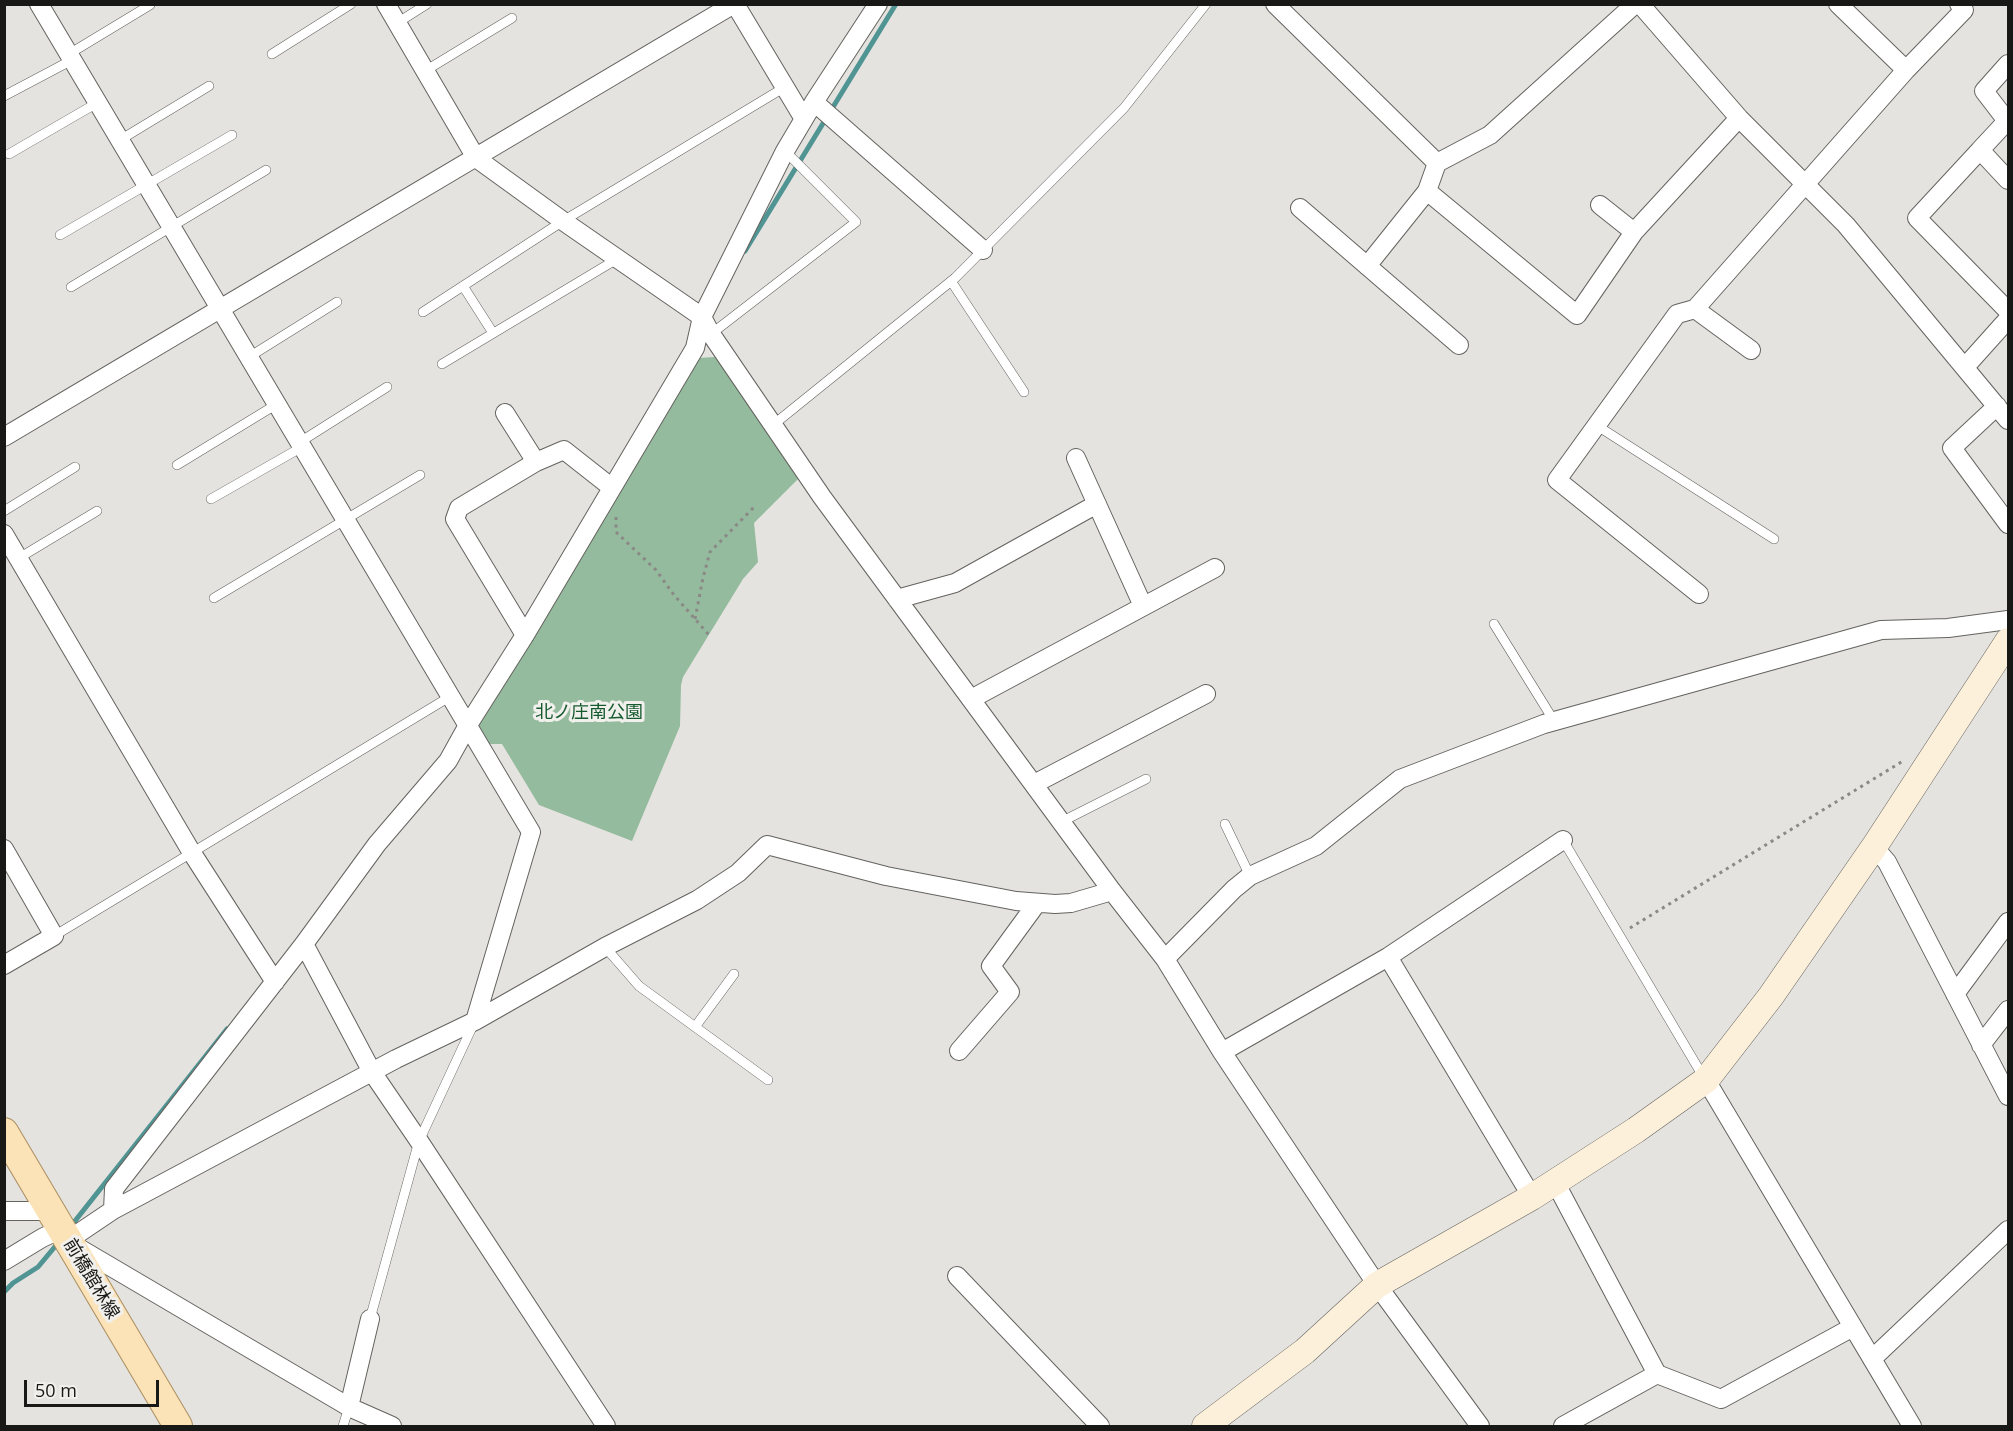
<!DOCTYPE html>
<html>
<head>
<meta charset="utf-8">
<style>
	body { margin:0 }
	#map { position:relative; width:2013px; height:1431px; overflow:hidden; background:#e4e3df; font-family:"Open Sans",sans-serif }
	canvas { display:block }
	.frame { position:absolute; inset:0; border:6px solid #181817; pointer-events:none }
	.scale { position:absolute; left:24px; top:1380px; width:135px; height:27px; box-sizing:border-box; border:3px solid #181817; border-top:0; padding-left:8px; font-size:18px; line-height:21px; white-space:nowrap; color:#181817; -webkit-text-stroke:4px #f1f0ec; paint-order:stroke }
</style>
</head>
<body>
<div id="map">
<canvas width="2013" height="1431"></canvas>
<div class="frame"></div>
<div class="scale">50 m</div>
</div>
<script>
const ctx = document.querySelector('canvas').getContext('2d');
ctx.lineJoin = 'round';
function paint(path, color) { ctx.fillStyle = color; ctx.fill(path, 'evenodd'); }
const shape = rows => new Path2D(rows.map(r => 'M' + r).join(''));
function stroke(path, color, width, dash) { ctx.strokeStyle = color; ctx.lineWidth = width; ctx.lineCap = dash ? 'butt' : 'round'; ctx.setLineDash(dash || []); ctx.stroke(path); }
function drawText(font, color, halo, rows, align = 'center') {
  ctx.font = font + ' "Open Sans","Noto Sans JP",sans-serif'; ctx.lineWidth = 6; ctx.setLineDash([]); ctx.textBaseline = 'middle'; ctx.strokeStyle = halo; ctx.fillStyle = color; for (const [text, x, y, turn = 0] of rows) {
    ctx.save(); ctx.translate(x, y); ctx.rotate((+turn || 0) * Math.PI / 180); ctx.textAlign = isNaN(turn) ? turn : align; if (halo) ctx.strokeText(text, 0, 0); ctx.fillText(text, 0, 0); ctx.restore();
  }
}
const green = shape([
	[715,357,800,477,754,523,758,562,743,579,683,677,681,685,680,726,632,841,539,805,502,744,485,744,478,726,698,358]
]);
const stream = shape([
	[745,251,896,4],
	[71,1226,227,1029],
	[4,1292,13,1283,38,1267,58,1243]
]);
const path = shape([
	[616,517,616,532,656,570,674,595,709,635],
	[695,619,703,578,710,552,756,505],
	[1630,928,1903,761]
]);
const lane = shape([
	[397,23,427,4],
	[69,54,150,5],
	[272,54,351,4],
	[425,71,512,18],
	[4,96,72,60],
	[120,140,209,86],
	[9,154,97,103],
	[60,235,232,135],
	[951,281,1024,392],
	[463,286,493,333],
	[71,287,266,170],
	[423,312,563,221,785,87],
	[711,334,856,222,785,151],
	[249,357,337,302],
	[442,364,617,259],
	[773,425,955,278,1124,108,1206,4],
	[1596,425,1774,539],
	[300,442,387,387],
	[177,465,277,404],
	[211,499,302,447],
	[4,511,75,467],
	[19,558,97,511],
	[214,598,420,475],
	[1494,624,1554,721],
	[1061,822,1146,779],
	[1225,824,1250,876],
	[1563,840,1704,1078],
	[54,936,451,696],
	[605,947,639,986,768,1080],
	[695,1027,734,974],
	[370,1319,419,1141,474,1023],
	[343,1426,349,1407]
]);
const street = shape([
	[39,4,531,832,475,1021],
	[386,4,476,158,563,221,702,317,711,334,822,497,1112,891,1165,959,1222,1052,1377,1285,1480,1426],
	[735,4,804,119],
	[1275,4,1437,163,1490,135,1635,4],
	[1640,4,1739,118,1846,225,2008,420],
	[1838,4,1906,70],
	[814,102,983,250],
	[1980,150,2007,121,1984,91,2008,64],
	[2008,180,1980,150,1917,218,2008,311],
	[1427,191,1577,315,1634,232,1600,205],
	[1300,208,1459,345],
	[1634,232,1739,118],
	[1367,266,1427,191,1437,163],
	[1695,309,1751,350],
	[1965,367,2008,319],
	[1997,406,1952,448,2008,524],
	[505,413,536,462],
	[4,437,734,4],
	[1076,458,1143,606],
	[4,534,192,853,275,982],
	[1699,594,1557,480,1677,314,1695,309,1906,70,1964,10,1959,4],
	[897,599,955,583,1097,504],
	[525,635,455,519,459,508,536,462,564,450,611,487],
	[971,699,1215,568],
	[1034,784,1206,694],
	[1874,847,1887,862,2008,1096],
	[4,849,54,936,4,965],
	[304,944,372,1072,419,1141,606,1426],
	[1388,957,1532,1197],
	[1165,959,1234,889,1250,876,1316,846,1400,779,1544,724,1881,630,1948,628,2008,620],
	[1955,994,2008,922],
	[1981,1045,2008,1010],
	[959,1051,1010,992,991,966,1037,903],
	[1222,1052,1388,957,1563,840],
	[1706,1080,1912,1426],
	[1555,1182,1657,1374,1721,1399,1853,1327],
	[113,1210,114,1189,304,944,377,844,448,761,468,725,525,635,695,348,702,317,785,151,814,102,878,4],
	[4,1211,51,1211],
	[4,1261,42,1238,61,1229],
	[957,1276,1100,1426],
	[1872,1359,2008,1230],
	[349,1407,370,1319],
	[392,1426,349,1407,67,1241,113,1210,396,1059,475,1021,605,947,697,900,738,873,767,845,886,876,1016,901,1055,904,1071,903,1112,891],
	[1563,1426,1657,1374]
]);
const secondary = shape([
	[1205,1426,1305,1351,1377,1285,1532,1197,1636,1130,1706,1080,1771,996,1874,847,2008,641]
]);
const primary = shape([
	[4,1132,178,1426]
]);
const parkNames = [
	["北ノ庄南公園",589,713]
];
const streetNames = [
	["前橋館林線",91,1279,59]
];
paint(green, '#94bb9d');
stroke(stream, '#509493', 5);
stroke(lane, '#64635f', 10);
stroke(street, '#64635f', 20);
stroke(secondary, '#64635f', 27);
stroke(primary, '#aa8e60', 30);
stroke(path, '#8a8986', 3, [3, 4.5]);
stroke(lane, '#fff', 9);
stroke(street, '#fff', 18);
stroke(secondary, '#fdf0db', 26);
stroke(primary, '#fbe2b7', 28);
drawText('18px', '#165b30', '#f1f0ec', parkNames);
drawText('18px', '#181817', '#f1f0ec', streetNames);
</script>
</body>
</html>
